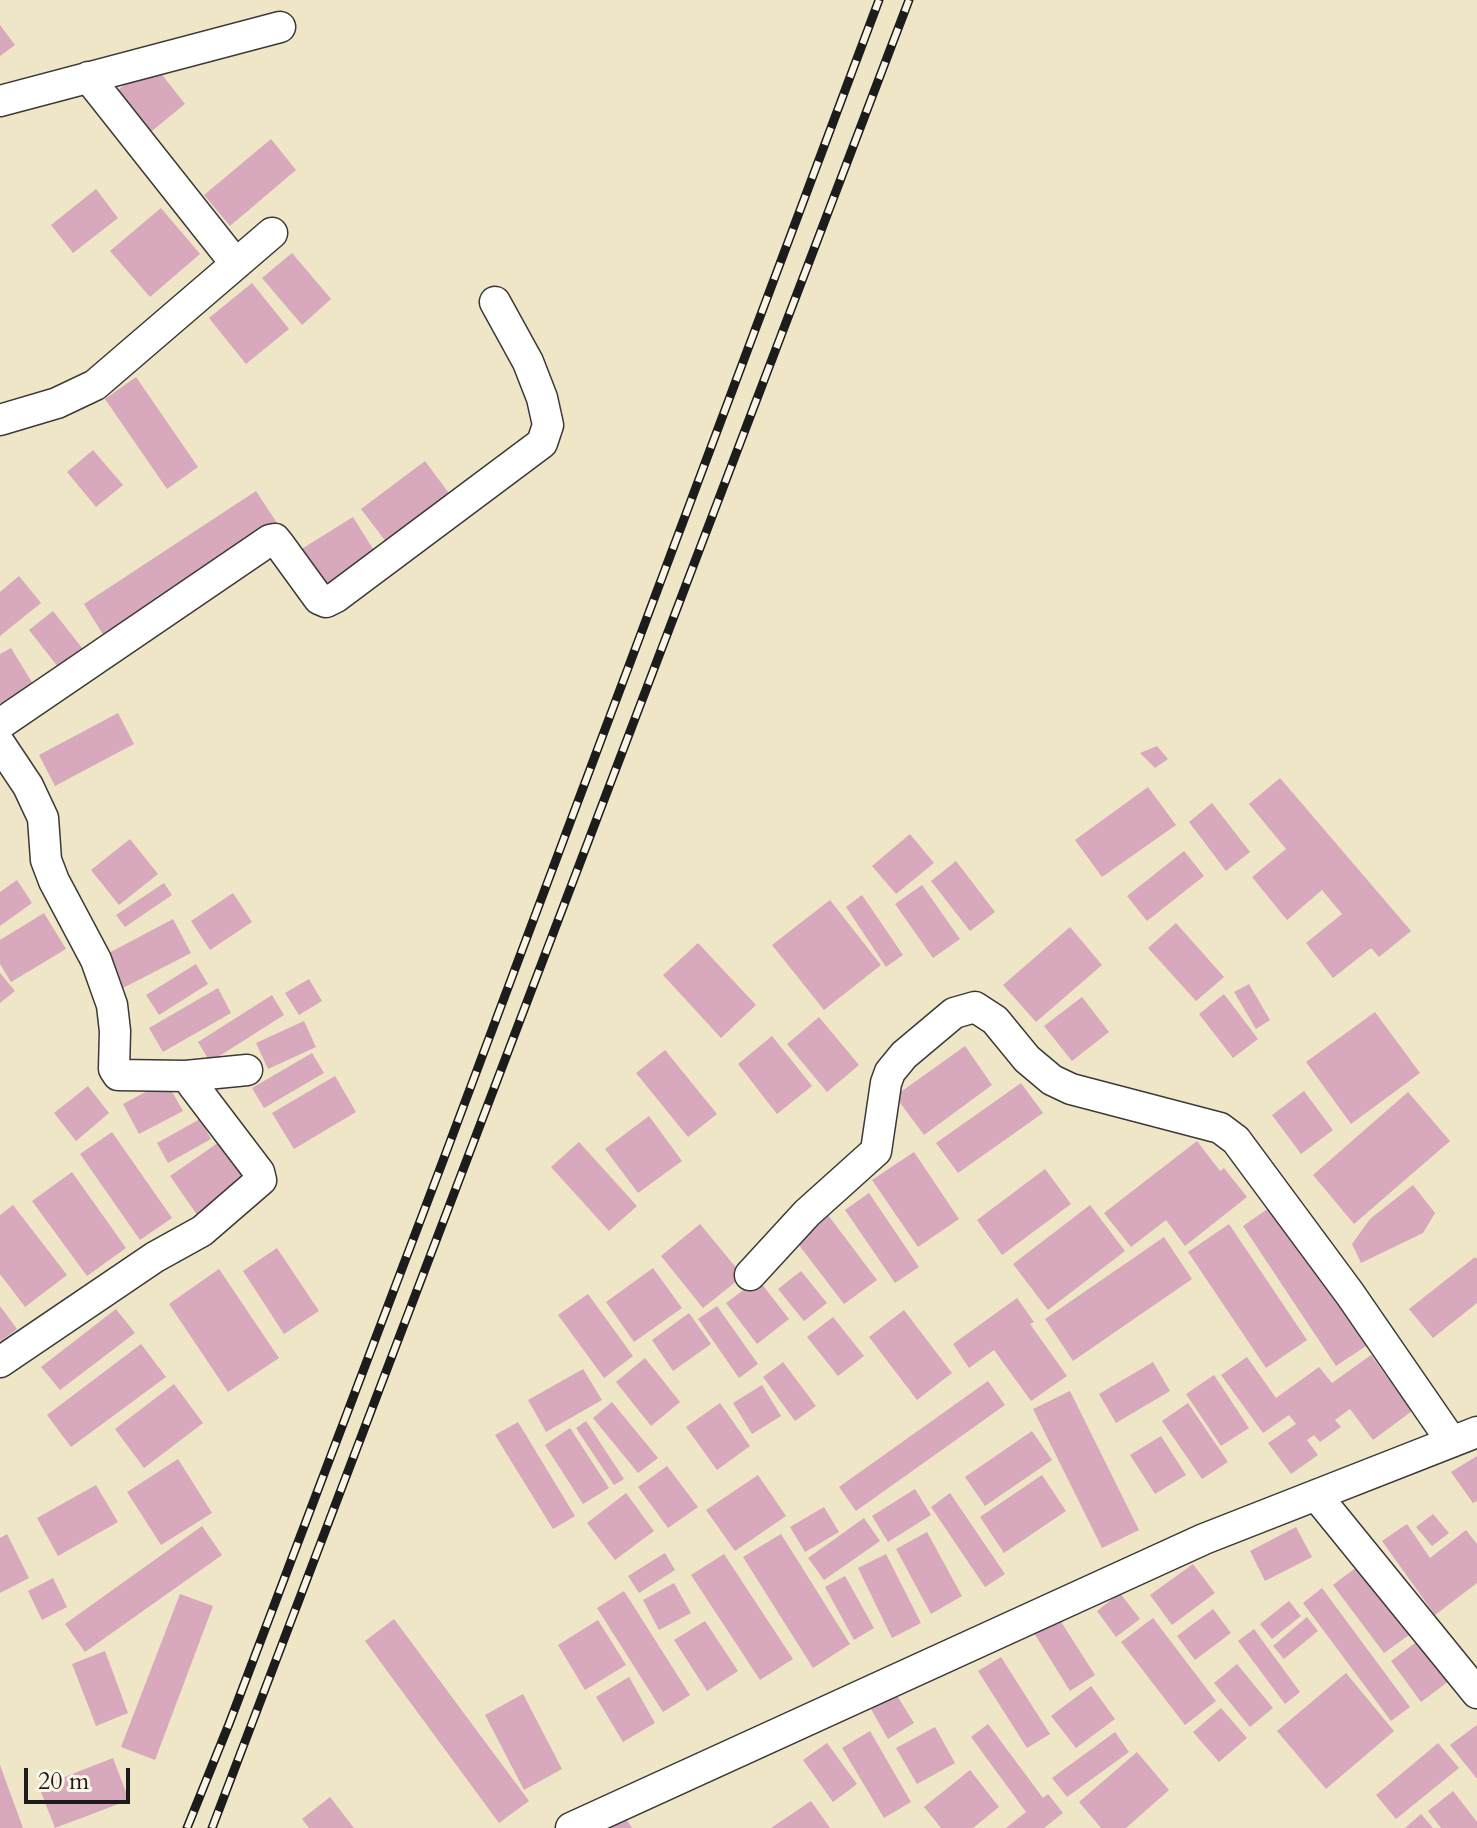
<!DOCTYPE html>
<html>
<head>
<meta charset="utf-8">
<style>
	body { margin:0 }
	#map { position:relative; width:1477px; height:1828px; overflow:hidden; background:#eee6c7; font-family:Cardo,serif }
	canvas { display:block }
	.scale { position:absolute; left:24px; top:1768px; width:106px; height:36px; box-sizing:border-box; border:4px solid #1c1c1c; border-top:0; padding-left:10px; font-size:24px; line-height:28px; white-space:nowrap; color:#1c1c1c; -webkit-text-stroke:6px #fcf5e5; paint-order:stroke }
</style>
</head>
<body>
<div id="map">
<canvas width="1477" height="1828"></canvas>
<div class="scale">20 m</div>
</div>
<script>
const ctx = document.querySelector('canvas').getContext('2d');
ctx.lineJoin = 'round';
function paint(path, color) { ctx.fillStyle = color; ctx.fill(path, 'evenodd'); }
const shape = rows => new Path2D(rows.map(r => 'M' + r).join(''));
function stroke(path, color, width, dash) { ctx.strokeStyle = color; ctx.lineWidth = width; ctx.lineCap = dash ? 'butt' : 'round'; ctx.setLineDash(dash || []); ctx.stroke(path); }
const building = shape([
	[0,25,15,45,0,56],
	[152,62,185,104,147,135,113,94],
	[271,139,296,170,230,226,204,195],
	[96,189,118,218,73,253,51,225],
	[161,208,200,254,150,297,110,251],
	[292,253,331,299,302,325,262,278],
	[252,283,289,329,246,364,209,318],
	[136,377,198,467,167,489,105,399],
	[93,450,123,485,96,507,67,472],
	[425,461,454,500,390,547,361,509],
	[256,491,277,523,104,636,84,604],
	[353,517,378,557,326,590,300,550],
	[19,576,41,603,0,636,0,592],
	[53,611,90,658,66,677,29,630],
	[11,648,38,692,6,712,0,702,0,654],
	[118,713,134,744,55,786,39,755],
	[1157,746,1168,759,1155,768,1140,753],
	[1280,778,1411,931,1379,957,1371,948,1333,978,1306,943,1342,914,1322,890,1287,920,1252,877,1286,849,1249,804],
	[1148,787,1176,825,1102,877,1075,840],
	[1212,803,1250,852,1226,871,1189,822],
	[910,834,934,863,896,894,872,866],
	[130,839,158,874,119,905,91,870],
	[1184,851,1204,876,1147,921,1127,896],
	[956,861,995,912,970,931,931,881],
	[17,880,32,903,0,926,0,892],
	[164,883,172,895,125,927,116,915],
	[922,885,960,939,933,958,895,904],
	[233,893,252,922,210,950,191,921],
	[862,895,903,955,886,967,846,907],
	[830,900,881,965,824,1010,772,945],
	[44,913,66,949,11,982,0,964,0,940],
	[173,919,191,953,123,988,105,955],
	[1176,923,1224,977,1196,1001,1148,948],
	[1070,927,1102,965,1036,1022,1003,985],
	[698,943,756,1005,721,1038,663,975],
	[196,964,208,984,159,1015,146,995],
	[0,973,15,991,0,1003],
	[309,979,322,1001,299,1015,285,993],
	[1249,984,1270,1020,1256,1029,1234,992],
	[218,988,231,1013,163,1052,149,1028],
	[1224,994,1258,1039,1233,1058,1199,1014],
	[272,995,284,1015,210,1062,198,1042],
	[1082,997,1109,1032,1072,1061,1044,1026],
	[1375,1012,1420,1073,1351,1124,1306,1062],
	[819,1017,859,1065,827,1092,787,1044],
	[304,1021,316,1047,268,1069,256,1043],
	[772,1036,812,1086,777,1114,738,1064],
	[965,1046,992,1085,924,1135,895,1096],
	[665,1050,717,1114,688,1137,636,1073],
	[312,1053,324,1073,264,1108,252,1088],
	[335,1076,356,1112,294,1149,272,1113],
	[166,1081,183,1111,139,1134,123,1104],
	[1021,1083,1043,1113,958,1173,936,1143],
	[88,1086,109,1113,76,1141,54,1113],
	[1304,1091,1333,1130,1301,1154,1272,1115],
	[1408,1092,1450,1141,1354,1224,1313,1175],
	[649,1116,682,1161,638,1193,605,1149],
	[200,1119,211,1139,168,1163,157,1143],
	[112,1132,172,1218,140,1240,80,1154],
	[222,1140,254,1186,202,1222,170,1176],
	[1197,1141,1220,1171,1224,1168,1247,1197,1185,1246,1166,1220,1131,1247,1104,1213],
	[579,1142,637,1206,609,1231,551,1167],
	[914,1152,959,1219,918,1247,872,1180],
	[1045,1169,1071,1204,1002,1255,977,1220],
	[72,1172,126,1248,87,1276,32,1201],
	[1413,1185,1435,1213,1423,1233,1361,1263,1352,1244,1370,1219],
	[869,1193,919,1267,895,1283,845,1210],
	[1279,1201,1372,1342,1336,1366,1243,1226],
	[13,1205,67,1275,25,1307,0,1274,0,1215],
	[1090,1205,1125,1251,1048,1310,1013,1264],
	[825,1211,877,1280,844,1304,792,1236],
	[700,1224,743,1276,703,1308,661,1256],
	[1229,1224,1307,1340,1266,1368,1188,1252],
	[1164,1237,1192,1279,1073,1361,1045,1319],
	[277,1248,319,1311,284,1334,243,1271],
	[1475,1257,1477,1259,1477,1303,1433,1338,1409,1309],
	[653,1268,682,1308,634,1342,606,1302],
	[219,1269,279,1358,228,1392,169,1304],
	[801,1271,827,1303,804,1321,778,1289],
	[758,1279,789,1319,757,1344,726,1303],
	[588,1294,633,1356,604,1378,558,1315],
	[1017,1298,1034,1322,1030,1324,1067,1376,1031,1401,994,1350,969,1368,953,1344],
	[0,1306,17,1329,1,1341,0,1339],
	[717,1306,758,1364,739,1378,698,1319],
	[116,1309,135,1333,60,1390,41,1367],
	[904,1310,952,1373,917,1400,869,1337],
	[689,1313,711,1344,673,1371,652,1340],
	[833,1317,864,1356,838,1376,807,1337],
	[141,1344,166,1377,71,1447,47,1415],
	[1371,1355,1412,1411,1373,1440,1350,1409,1335,1420,1341,1427,1320,1442,1314,1435,1307,1440,1318,1455,1291,1474,1268,1443,1296,1424,1289,1415,1263,1433,1221,1375,1247,1357,1276,1398,1319,1367,1332,1383],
	[645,1358,680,1402,651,1426,616,1382],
	[783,1362,816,1406,795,1421,763,1377],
	[1153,1362,1170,1391,1116,1423,1099,1394],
	[583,1369,602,1400,546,1432,528,1400],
	[1214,1375,1249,1428,1221,1446,1186,1394],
	[988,1381,1005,1405,856,1511,839,1487],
	[174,1384,203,1423,144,1468,115,1429],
	[762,1385,781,1416,752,1434,733,1403],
	[1070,1391,1139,1530,1102,1548,1033,1409],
	[612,1402,658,1458,638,1473,593,1418],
	[720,1403,750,1446,717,1470,686,1427],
	[1188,1403,1228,1462,1202,1479,1162,1421],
	[586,1421,624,1479,614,1485,576,1428],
	[518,1422,575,1516,553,1529,495,1435],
	[570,1428,609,1488,583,1504,545,1445],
	[1032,1431,1052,1460,985,1506,965,1477],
	[1161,1436,1186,1475,1155,1494,1130,1455],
	[1477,1456,1477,1501,1473,1503,1451,1472],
	[178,1459,212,1513,161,1545,127,1492],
	[667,1466,698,1507,668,1528,638,1487],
	[758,1475,786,1516,735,1551,706,1510],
	[1042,1475,1066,1511,1004,1553,980,1517],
	[96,1485,118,1522,58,1556,37,1518],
	[915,1489,931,1515,888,1542,872,1516],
	[626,1493,654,1531,615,1560,587,1523],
	[950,1493,1005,1574,985,1587,931,1507],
	[824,1507,839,1532,805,1552,790,1527],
	[1433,1514,1449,1533,1432,1546,1416,1527],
	[864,1518,880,1541,824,1580,808,1558],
	[1407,1524,1430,1558,1466,1530,1477,1544,1477,1583,1435,1615,1382,1541],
	[202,1526,222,1555,85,1652,65,1624],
	[1296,1527,1312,1557,1265,1581,1250,1551],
	[927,1532,962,1596,931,1614,896,1549],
	[7,1534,29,1578,0,1593,0,1538],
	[781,1534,850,1644,813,1668,743,1557],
	[665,1553,675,1570,639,1593,628,1576],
	[724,1554,793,1659,760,1680,691,1575],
	[886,1554,921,1623,892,1638,858,1568],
	[1193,1564,1215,1593,1172,1625,1150,1595],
	[1358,1566,1409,1635,1384,1653,1333,1585],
	[845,1576,874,1628,854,1640,825,1587],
	[53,1578,67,1607,42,1620,28,1591],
	[674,1583,691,1613,659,1630,643,1600],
	[1322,1588,1410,1707,1391,1721,1303,1603],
	[624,1591,690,1695,663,1712,597,1608],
	[1120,1593,1140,1619,1116,1637,1097,1611],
	[180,1594,213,1606,155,1760,121,1747],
	[1289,1601,1301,1616,1272,1639,1260,1624],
	[1213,1609,1231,1633,1195,1660,1177,1636],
	[1058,1617,1095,1675,1070,1691,1034,1633],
	[1307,1617,1318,1631,1284,1659,1273,1646],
	[1153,1618,1216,1701,1185,1725,1121,1642],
	[394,1619,529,1801,499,1823,365,1641],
	[598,1620,626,1665,585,1690,558,1645],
	[705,1621,738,1671,707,1691,674,1640],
	[1254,1629,1300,1692,1285,1704,1238,1641],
	[1423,1637,1453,1678,1421,1702,1391,1661],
	[105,1651,128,1713,96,1726,72,1664],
	[1001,1657,1050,1734,1027,1748,978,1671],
	[1237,1664,1273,1708,1250,1727,1214,1683],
	[1346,1673,1394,1731,1326,1789,1277,1731],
	[629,1677,655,1723,623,1742,596,1697],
	[1091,1686,1115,1719,1076,1748,1051,1716],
	[523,1694,562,1769,524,1790,485,1715],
	[896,1694,914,1723,888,1739,871,1709],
	[1221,1708,1247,1738,1219,1762,1193,1732],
	[988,1724,1043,1798,1048,1794,1063,1813,1044,1828,1006,1828,1026,1812,971,1737],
	[1477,1725,1477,1779,1450,1745],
	[935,1727,955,1763,917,1784,896,1748],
	[870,1731,911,1802,884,1818,842,1748],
	[1115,1732,1129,1752,1067,1797,1052,1778],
	[827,1743,857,1784,833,1802,803,1760],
	[1438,1743,1459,1768,1396,1819,1376,1795],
	[1137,1752,1169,1790,1126,1828,1101,1828,1079,1802],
	[113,1758,129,1800,55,1828,39,1787],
	[0,1765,23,1828,0,1828],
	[970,1770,999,1807,973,1828,941,1828,924,1807],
	[1453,1791,1477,1822,1477,1828,1441,1828,1428,1811],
	[330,1797,354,1828,309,1828,302,1819],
	[811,1801,830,1828,771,1828],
	[623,1814,632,1828,607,1828],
	[1421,1814,1433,1828,1405,1828]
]);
const minor = shape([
	[88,77,236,264],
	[0,101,280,27],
	[0,420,57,403,95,385,272,233],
	[0,724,270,540,275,539,279,544,319,599,326,602,336,597,542,443,548,425,542,398,528,362,495,302],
	[0,744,28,786,43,818,46,860,54,881,96,960,112,1005,115,1031,114,1069,118,1075,186,1076,247,1070],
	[750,1275,807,1213,876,1151,886,1083,890,1072,904,1055,954,1013,975,1007,995,1020,1027,1059,1052,1080,1071,1089,1220,1128,1236,1140,1350,1294,1452,1442],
	[0,1362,155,1257,202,1231,261,1180,259,1172,186,1076],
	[1316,1495,1477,1693],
	[571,1828,1204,1539,1477,1432]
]);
const rail = shape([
	[187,1828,229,1724,441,1166,879,0],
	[212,1828,909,0]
]);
paint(building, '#d8a8bd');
stroke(minor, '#3c3a36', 33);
stroke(minor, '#fff', 30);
stroke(rail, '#1c1c1c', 9);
stroke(rail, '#fcf5e5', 6, [18]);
</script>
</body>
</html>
